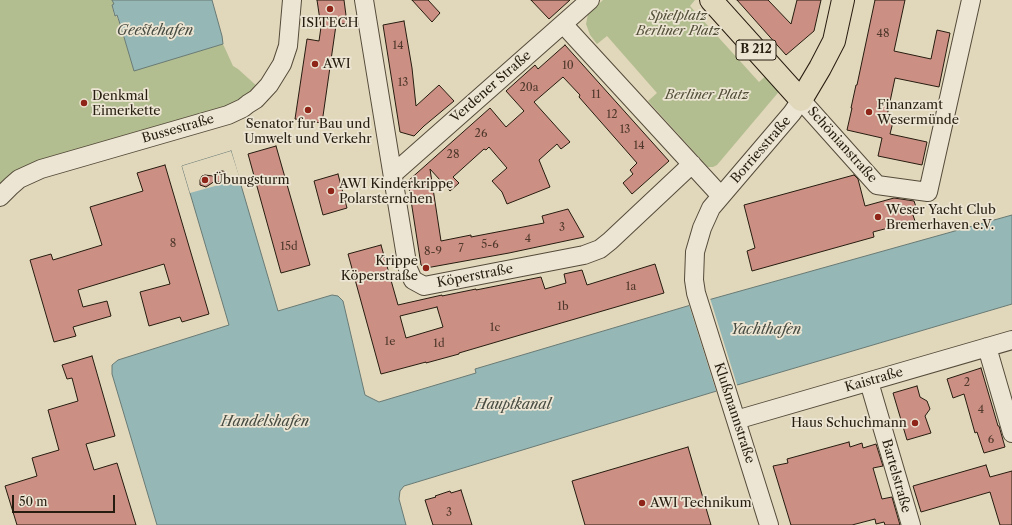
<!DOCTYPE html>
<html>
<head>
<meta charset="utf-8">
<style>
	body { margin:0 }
	#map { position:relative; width:1012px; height:525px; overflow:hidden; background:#e1d7bb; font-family:"Libre Caslon Text",serif }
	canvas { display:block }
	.scale { position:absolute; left:12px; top:495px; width:103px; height:18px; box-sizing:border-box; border:2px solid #261c0f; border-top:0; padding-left:5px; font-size:12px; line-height:14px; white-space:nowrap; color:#261c0f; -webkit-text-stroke:3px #ece5d3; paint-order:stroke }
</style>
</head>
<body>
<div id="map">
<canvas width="1012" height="525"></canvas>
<div class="scale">50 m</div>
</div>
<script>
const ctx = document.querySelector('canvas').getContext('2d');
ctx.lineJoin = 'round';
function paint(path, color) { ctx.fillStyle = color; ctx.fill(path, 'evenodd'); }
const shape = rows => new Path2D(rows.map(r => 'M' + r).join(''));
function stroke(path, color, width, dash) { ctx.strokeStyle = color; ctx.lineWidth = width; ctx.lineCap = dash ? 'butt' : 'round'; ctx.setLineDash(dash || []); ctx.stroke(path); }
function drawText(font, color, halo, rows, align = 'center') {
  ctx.font = font + ' "Libre Caslon Text",serif'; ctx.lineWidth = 3.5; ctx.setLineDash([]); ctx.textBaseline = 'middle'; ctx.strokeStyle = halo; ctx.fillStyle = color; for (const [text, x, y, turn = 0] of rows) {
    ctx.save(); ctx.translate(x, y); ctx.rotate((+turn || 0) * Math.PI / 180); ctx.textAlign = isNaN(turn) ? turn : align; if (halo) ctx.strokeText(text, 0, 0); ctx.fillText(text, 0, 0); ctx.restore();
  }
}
const green = shape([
	[0,0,112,0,114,4,112,5,114,15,116,15,121,27,134,70,223,44,233,66,238,69,258,87,236,103,6,178,0,184],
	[603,0,695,0,690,6,759,82,769,73,782,88,717,165,713,167,708,167,648,101,657,93,607,36,597,44,590,35,586,24,588,14]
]);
const water = shape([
	[112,0,212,0,222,36,223,44,134,71,121,27,117,15,115,16,112,5,114,4,112,0],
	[231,151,278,311,332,295,338,296,343,301,365,395,379,402,476,373,475,369,701,302,1012,215,1012,304,710,393,404,486,400,491,399,499,406,525,157,525,112,374,112,365,118,360,229,325,182,166,231,151]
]);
const pier = shape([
	[231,151,240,179,190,193,182,166],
	[710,298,738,388,717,394,689,305]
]);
const building = shape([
	[317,0,344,0,347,23,336,25,322,123,295,119,307,39,319,41,321,27,317,0],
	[412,0,428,0,440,13,432,22,412,0],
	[531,0,570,0,549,19,531,0],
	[737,0,768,0,791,24,797,0,821,0,814,31,786,55,737,0],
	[875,0,905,0,894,51,931,59,937,30,950,33,939,87,895,78,887,116,894,118,890,134,927,142,922,165,878,156,882,138,847,130,852,108,851,108,856,85,857,85,875,0],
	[404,21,412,68,416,106,439,85,454,101,424,126,414,136,400,132,383,25,404,21],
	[565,45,669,161,632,194,623,183,633,174,630,170,637,163,579,97,580,95,563,77,534,102,570,142,561,149,557,144,539,160,550,187,507,204,502,192,492,181,507,168,489,147,486,150,484,149,453,177,459,183,450,191,430,169,441,241,471,235,471,237,544,223,542,216,568,209,584,237,509,253,426,268,421,265,408,181,490,108,506,127,524,111,506,91,535,65,538,69,565,45],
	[276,146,310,265,281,273,248,154,276,146],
	[165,165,209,314,182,322,180,317,149,326,140,292,170,284,164,264,78,290,83,307,107,301,111,316,73,327,76,336,54,342,30,260,51,254,53,260,102,245,90,207,143,191,137,173,165,165],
	[219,171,223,171,225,172,227,177,224,182,220,182,215,181,206,187,200,185,200,180,202,176,205,175,213,176,219,171],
	[338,174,347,208,323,215,314,181,338,174],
	[854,175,858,179,865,206,894,198,914,201,918,213,913,215,915,221,873,232,874,237,752,271,747,251,755,248,744,205,854,175],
	[381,245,398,305,442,295,442,296,476,289,476,290,541,277,545,289,566,283,564,274,582,270,587,285,655,264,664,293,527,333,459,353,459,354,426,363,426,362,381,374,348,254,381,245],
	[437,307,443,327,406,338,400,316,437,307],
	[92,356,115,436,86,444,94,470,117,463,136,525,17,525,5,486,37,476,32,458,59,450,48,410,78,401,72,378,67,379,62,365,92,356],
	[981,368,998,426,999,426,1005,447,984,453,977,432,975,433,964,394,953,398,947,379,981,368],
	[917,386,920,397,927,401,930,409,925,416,931,433,907,440,893,393,917,386],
	[849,442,850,447,862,443,863,448,876,444,883,466,873,468,882,499,892,497,900,525,885,525,884,522,876,524,875,519,852,525,791,525,773,466,788,463,787,459,849,442],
	[688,447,711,525,585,525,572,481,688,447],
	[986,465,990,477,1012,471,1012,525,1000,525,990,492,921,512,913,486,986,465],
	[461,490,472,525,433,525,425,500,436,497,435,496,450,491,451,493,461,490]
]);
const minor = shape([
	[364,0,408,269,413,280,424,286,584,255,600,249,610,241,692,164],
	[563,24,721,196],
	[393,174,590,0],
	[0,197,11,186,19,179,41,169,228,115,243,108,248,104,256,99,269,85,282,64,288,46,292,0],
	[987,347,1012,433],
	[869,382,911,525],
	[736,420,1012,340],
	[769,525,696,293,694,280,695,252,702,228,711,208,792,113,801,100,877,185,928,192,971,0]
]);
const major = shape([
	[711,0,801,100,820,68,834,41,843,0]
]);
const markers = [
	[330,9,4,"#8f2418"],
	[315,64,4,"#8f2418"],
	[84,103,4,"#8f2418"],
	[308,110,4,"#8f2418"],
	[869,112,4,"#8f2418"],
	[205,180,4,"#8f2418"],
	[331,191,4,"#8f2418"],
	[878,217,4,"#8f2418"],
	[426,268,4,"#8f2418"],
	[915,423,4,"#8f2418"],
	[642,503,4,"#8f2418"]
];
const numberNames = [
	["48",883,34],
	["14",398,46],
	["10",568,66],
	["13",403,83],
	["20a",529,88],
	["11",596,95],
	["12",612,115],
	["13",625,130],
	["26",481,134],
	["14",639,146],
	["28",453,155],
	["3",562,228],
	["4",528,239],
	["8",173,244],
	["5-6",490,245],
	["15d",289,247],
	["7",461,249],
	["8-9",433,252],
	["1a",631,287],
	["1b",563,307],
	["1c",495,328],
	["1e",390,342],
	["1d",439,344],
	["2",967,383],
	["4",981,410],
	["6",991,440],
	["3",449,513]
];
const shields = [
	[756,50,40]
];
const shieldNames = [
	["B 212",756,50]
];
const parkNames = [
	["Spielplatz",678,16],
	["Berliner Platz",678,31],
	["Berliner Platz",707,95]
];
const poiNames = [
	["ISITECH",330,23,"center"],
	["AWI",323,64],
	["Denkmal",92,96],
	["Eimerkette",92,111],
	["Finanzamt",877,105],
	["Wesermünde",877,120],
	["Senator fur Bau und",308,124,"center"],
	["Umwelt und Verkehr",308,139,"center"],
	["Übungsturm",213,180],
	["AWI Kinderkrippe",339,184],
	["Polarsternchen",339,199],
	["Weser Yacht Club",886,210],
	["Bremerhaven e.V.",886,225],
	["Krippe",418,261,"right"],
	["Köperstraße",418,276,"right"],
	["Haus Schuchmann",907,423,"right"],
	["AWI Technikum",650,503]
];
const streetNames = [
	["Verdener Straße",491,87,-41],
	["Bussestraße",178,129,-16],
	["Schönianstraße",842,145,48],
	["Borriesstraße",761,150,-49],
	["Köperstraße",475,276,-11],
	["Kaistraße",874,380,-16],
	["Klußmannstraße",734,413,72],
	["Bartelstraße",896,476,74]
];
const waterNames = [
	["Geestehafen",155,31],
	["Yachthafen",766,330],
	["Hauptkanal",513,405],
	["Handelshafen",265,422]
];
paint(green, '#b3be90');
paint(water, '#95b8b7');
stroke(water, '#697a74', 1);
paint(pier, '#e1d7bb');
paint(building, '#cc8f84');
stroke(building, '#261c0f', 1);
stroke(minor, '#554b3a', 20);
stroke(major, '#261c0f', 24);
stroke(minor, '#ece5d3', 18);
stroke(major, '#e1d7bb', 22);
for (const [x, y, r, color] of markers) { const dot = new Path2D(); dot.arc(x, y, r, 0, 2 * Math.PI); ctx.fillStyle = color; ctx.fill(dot); stroke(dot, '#ece5d3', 1.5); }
drawText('11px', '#50392c', null, numberNames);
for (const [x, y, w] of shields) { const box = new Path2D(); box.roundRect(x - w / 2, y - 10, w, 20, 3); ctx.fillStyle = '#ece5d3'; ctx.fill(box); stroke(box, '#261c0f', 1); }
drawText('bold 12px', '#261c0f', null, shieldNames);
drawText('italic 13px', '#504d36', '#ece5d3', parkNames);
drawText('13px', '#261c0f', '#ece5d3', poiNames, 'left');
drawText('13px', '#261c0f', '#ece5d3', streetNames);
drawText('italic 14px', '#474b41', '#ece5d3', waterNames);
</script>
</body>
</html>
